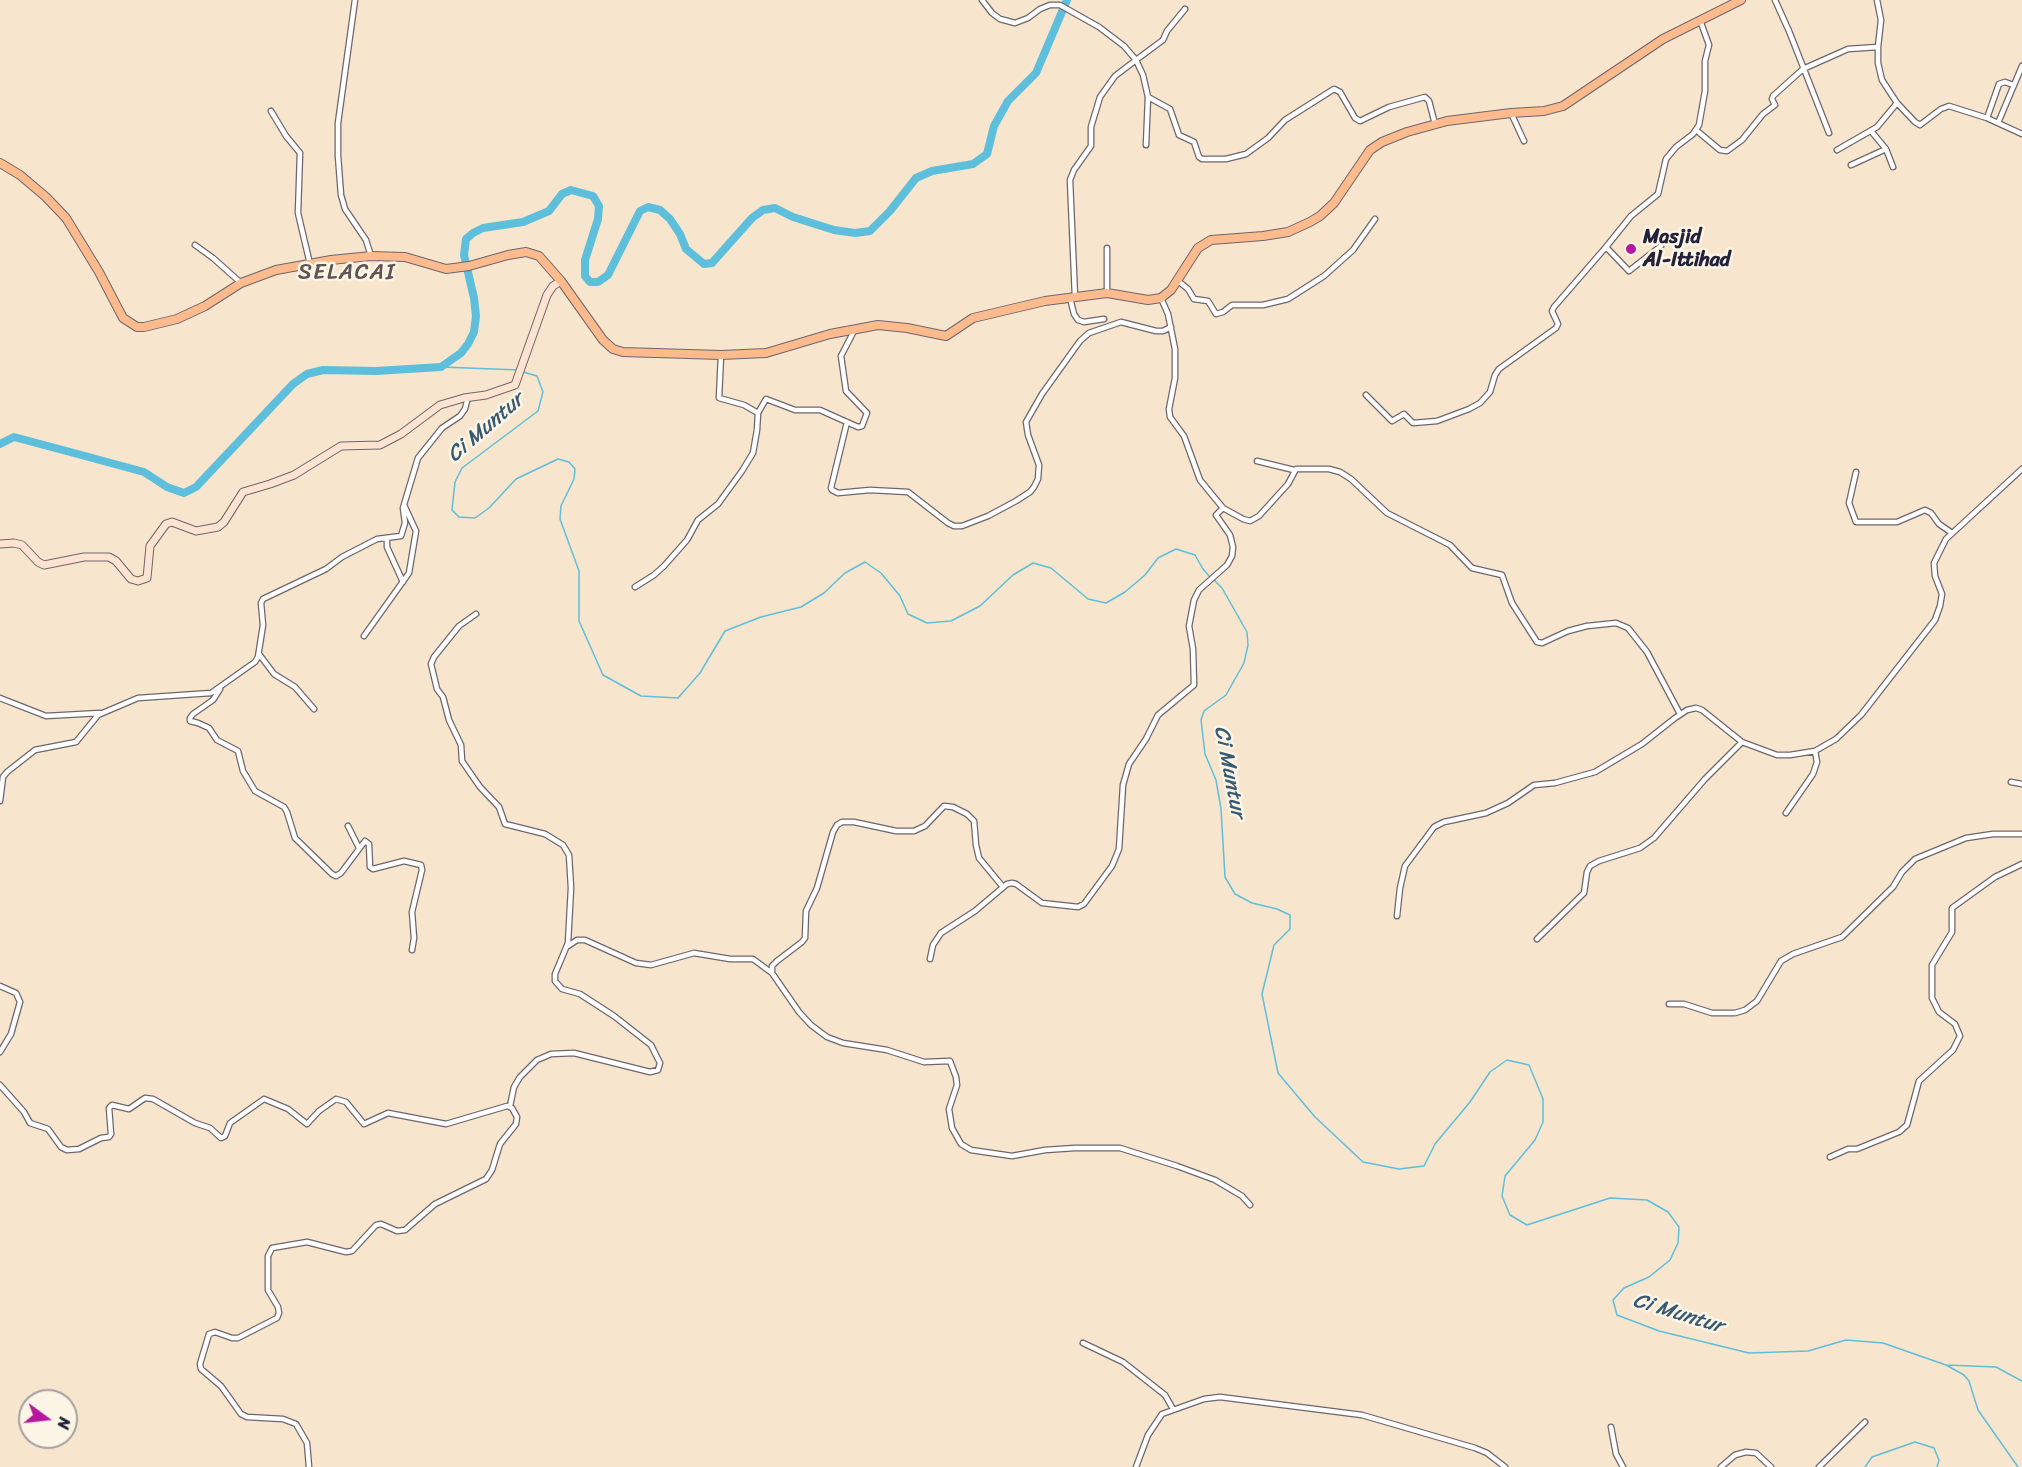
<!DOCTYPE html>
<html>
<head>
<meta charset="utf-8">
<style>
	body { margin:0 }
	#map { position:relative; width:2022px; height:1467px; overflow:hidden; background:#f7e5cd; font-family:Sriracha,sans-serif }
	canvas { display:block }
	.north { position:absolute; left:18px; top:1389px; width:60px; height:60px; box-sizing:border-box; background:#fcf5e5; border:2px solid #a5a1a1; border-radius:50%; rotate:105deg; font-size:16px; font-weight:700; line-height:24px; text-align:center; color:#22223b }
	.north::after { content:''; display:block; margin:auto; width:21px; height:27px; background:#b5179e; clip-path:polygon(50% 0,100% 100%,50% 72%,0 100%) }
</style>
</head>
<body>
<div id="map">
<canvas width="2022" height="1467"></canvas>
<div class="north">N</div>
</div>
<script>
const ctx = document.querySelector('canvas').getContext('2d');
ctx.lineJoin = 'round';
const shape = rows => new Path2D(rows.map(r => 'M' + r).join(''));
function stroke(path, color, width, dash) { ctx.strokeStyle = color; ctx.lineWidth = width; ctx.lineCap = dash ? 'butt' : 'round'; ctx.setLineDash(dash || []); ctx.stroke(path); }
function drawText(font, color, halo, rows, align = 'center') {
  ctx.font = font + ' Sriracha,sans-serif'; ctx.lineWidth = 5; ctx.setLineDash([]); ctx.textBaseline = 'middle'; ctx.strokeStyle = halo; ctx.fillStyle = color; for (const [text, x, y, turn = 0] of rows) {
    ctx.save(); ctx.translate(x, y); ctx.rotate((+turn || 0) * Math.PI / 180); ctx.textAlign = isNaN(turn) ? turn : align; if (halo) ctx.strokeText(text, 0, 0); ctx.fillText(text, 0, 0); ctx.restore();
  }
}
const stream = shape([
	[441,367,519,370],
	[523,372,537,376,543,392,538,411,462,468,455,482,452,510,459,517,475,518,489,508,516,479,558,459,569,462,575,469,574,479,561,506,560,519,579,571,579,621,603,675,641,696,678,698,700,673,725,631,761,617,801,607,824,593,845,573,865,562,881,573,900,596,908,614,927,623,951,621,980,606,1013,575,1033,563,1051,568,1088,599,1106,603,1125,592,1145,575,1158,558,1176,549,1195,555,1203,569,1210,577],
	[1214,580,1222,588,1247,632,1248,645,1244,663,1226,695,1204,711,1201,720,1205,754,1216,780,1221,809,1225,877,1235,894,1252,903,1277,909,1290,915,1290,929,1274,945,1262,994,1278,1073,1315,1117,1363,1162,1399,1169,1424,1166,1435,1144,1470,1102,1490,1072,1507,1060,1529,1065,1543,1099,1543,1122,1535,1140,1505,1176,1502,1196,1510,1215,1527,1225,1610,1198,1647,1200,1668,1212,1679,1227,1678,1243,1670,1260,1649,1277,1624,1288,1613,1300,1617,1315,1659,1331,1749,1353,1808,1351,1846,1340,1883,1343,1946,1365,1996,1367,2022,1381],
	[1946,1365,1964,1375,1969,1381,1978,1410,2018,1467],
	[1865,1467,1872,1457,1915,1442,1934,1448,1939,1460,1937,1467]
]);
const river = shape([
	[0,444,14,437,85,456,144,472,167,487,184,493,196,487,293,384,307,374,323,370,376,371,441,367,461,353,468,344,474,332,476,316,474,298,464,255,466,239,473,233,483,228,523,222,549,211,562,194,571,190,593,196,599,206,598,219,585,260,585,276,590,282,598,282,608,275,640,211,648,207,660,210,670,219,680,234,686,249,704,264,712,263,752,218,763,210,775,208,793,217,834,230,855,233,870,231,890,211,916,178,932,171,973,164,987,154,994,126,1008,101,1036,73,1067,0]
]);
const minor = shape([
	[355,0,338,123,338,156,341,195,345,209,366,240,371,256],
	[982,0,992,13,1000,19,1015,23,1028,18,1040,9,1050,5,1060,5,1099,27,1124,46,1136,60,1115,76,1100,97,1091,127,1091,146,1074,170,1070,180,1075,297],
	[1775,0,1789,31,1829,133],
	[1148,97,1170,109,1179,135,1194,142,1199,157,1202,159,1226,159,1246,154,1268,138,1285,120,1334,89,1340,92,1355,118,1360,121,1389,107,1425,97,1429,101,1435,124],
	[1897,103,1915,122,1920,125,1941,109,1949,106,1987,118,2022,134],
	[271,111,286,136,300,153,298,213,310,264],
	[1511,113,1524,141],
	[1987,118,1999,84,2005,82,2013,85],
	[1998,123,2022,66],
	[1696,130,1720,150,1727,151,1742,140,1763,114,1775,105,1772,99,1773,96,1803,69,1848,49,1878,47],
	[1146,145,1148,97,1143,75,1136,60,1163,40,1167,31,1185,9],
	[1886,149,1893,167],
	[1837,150,1877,127,1897,103,1882,80,1878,63,1878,47,1881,20,1877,0],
	[1851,165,1886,149,1871,131],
	[195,245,213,258,241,283],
	[1606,247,1629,271,1661,246],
	[1107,248,1107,293],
	[1177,280,1188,289,1194,299,1208,301,1216,314,1223,312,1232,305,1263,305,1288,299,1324,276,1353,250,1375,219],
	[1070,298,1074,314,1078,320,1084,322,1104,319],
	[1161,298,1168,314,1175,349,1175,378,1169,409,1170,417,1184,436,1200,480,1223,508,1243,519,1250,521,1259,516,1288,484,1296,469,1329,469,1340,472,1351,479,1387,513,1450,545,1472,568,1502,575,1512,603,1537,642,1542,643,1568,631,1587,626,1616,623,1628,628,1647,652,1680,714],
	[721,355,719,398,744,405,758,413],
	[1366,395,1392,421,1404,414,1413,423,1437,421,1469,409,1480,403,1490,392,1495,375,1499,369,1556,328,1558,324,1552,311,1554,307,1606,247,1631,216,1658,194,1666,159,1676,147,1693,134,1699,125,1705,91,1705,61,1709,45,1700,20],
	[847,422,831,488,832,490,838,493,870,490,908,492,948,523,954,526,962,526,988,516,1016,501,1030,492,1034,487,1038,479,1039,465,1028,435,1026,422,1042,394,1080,341,1089,333,1121,322,1156,331,1163,331,1171,327],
	[1257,461,1294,470],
	[1856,472,1849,503,1856,522,1897,522,1925,510,1931,513,1939,524,1952,533],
	[387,538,387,547,403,582],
	[635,587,654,575,664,566,687,540,698,520,718,504,742,471,753,453,757,430,758,413,766,399,795,410,820,410,858,427,862,426,867,413,846,391,841,356,855,329],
	[476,614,459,626,434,657,431,664,437,689,443,697,449,720,461,745,462,761,480,787,499,807,505,824,545,834,563,845,569,855,571,888,568,943,555,974,555,981,562,989,580,994,614,1016,651,1045,660,1063,658,1070,650,1072,574,1053,551,1054,537,1060,520,1077,514,1087,510,1106],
	[364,636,409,573,416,531,404,505],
	[259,654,274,674,295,687,314,709],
	[220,689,213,700,193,714,190,718,190,721,198,723,209,728,217,740,238,751,243,771,255,791,284,807,287,812,295,838,332,874,336,876,341,873,365,841,369,844,370,867,373,869,404,861,421,865,422,870,412,912,414,938,412,950],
	[0,698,46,716,100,713],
	[2011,782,2022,784],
	[0,801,3,777,7,772,35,750,76,742,98,715,138,698,211,693,255,662,258,657,263,625,261,603,263,599,326,569,342,557,377,539,401,536,405,523,403,508,418,458,442,428,460,416,465,409,468,397],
	[1786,813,1813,774,1817,762,1815,751],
	[348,826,359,848],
	[1003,887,979,858,976,845,974,821,967,814,953,807,944,806,925,826,914,831,896,831,854,822,842,822,837,825,833,832,817,888,806,911,805,938,802,942,777,961,772,966,772,973,799,1012,811,1025,827,1037,843,1043,887,1050,924,1062,950,1061,956,1077,957,1085,949,1109,952,1128,961,1144,971,1150,1012,1156,1045,1150,1075,1148,1120,1148,1177,1166,1215,1180,1242,1196,1250,1205],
	[1397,916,1400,888,1405,866,1434,827,1444,822,1486,813,1508,803,1534,785,1555,783,1595,772,1642,744,1675,718,1687,710,1696,708,1702,710,1742,742,1777,755,1790,755,1815,751,1836,739,1861,715,1935,620,1940,606,1942,594,1935,576,1934,563,1946,539,2022,469],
	[1537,939,1584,893,1587,872,1590,866,1599,861,1640,848,1654,838,1705,779,1742,742],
	[568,946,577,940,585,940,636,963,651,965,694,953,730,959,753,959,772,973],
	[930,959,933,945,941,933,975,911,1007,884,1012,883,1016,884,1042,903,1078,907,1084,904,1112,866,1119,849,1123,785,1129,764,1146,739,1158,715,1194,685,1193,649,1189,626,1194,600,1199,590,1227,565,1232,556,1233,547,1230,535,1216,515,1223,508],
	[0,986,16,993,20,1002,11,1034,0,1052],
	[1669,1004,1684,1004,1712,1013,1735,1013,1745,1010,1757,1001,1781,961,1793,954,1842,937,1893,887,1902,872,1915,859,1966,838,1993,834,2022,834],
	[0,1085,24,1112,30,1123,48,1129,61,1147,67,1150,79,1149,101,1138,109,1137,111,1134,109,1108,112,1105,129,1109,145,1098,153,1099,195,1123,210,1128,221,1138,225,1136,230,1123,264,1099,288,1109,307,1124,319,1111,336,1099,346,1102,364,1124,388,1113,446,1124,507,1106,512,1108,517,1117,516,1124,500,1144,492,1170,486,1179,435,1204,405,1230,397,1231,381,1224,376,1225,352,1251,346,1252,307,1242,272,1248,268,1256,268,1290,278,1307,279,1313,277,1318,238,1338,232,1338,215,1332,209,1334,200,1364,201,1369,221,1386,241,1414,247,1417,283,1419,296,1424,307,1443,309,1467],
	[1830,1157,1848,1149,1857,1149,1899,1132,1907,1125,1919,1081,1953,1050,1960,1036,1955,1024,1939,1012,1932,998,1932,965,1952,932,1952,908,1995,877,2022,864],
	[1083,1343,1123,1362,1165,1395,1173,1409],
	[1611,1427,1616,1454,1623,1467],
	[1136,1467,1148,1435,1162,1414,1204,1399,1220,1397,1362,1415,1475,1448,1487,1453,1505,1467],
	[1721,1467,1735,1455,1746,1452,1756,1453,1771,1467],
	[1819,1467,1865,1422]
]);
const secondary = shape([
	[0,544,14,543,22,545,38,562,44,565,84,557,109,557,116,561,131,579,138,581,147,578,150,546,166,524,172,522,196,531,218,527,224,522,243,492,270,484,294,475,341,446,380,445,401,434,440,405,464,398,486,395,515,385,547,295,553,286,561,281]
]);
const trunk = shape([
	[0,163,20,175,46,197,66,218,99,272,123,318,137,327,144,327,177,319,205,306,241,283,276,270,331,260,371,256,405,257,446,269,469,266,508,255,526,252,539,256,561,281,603,340,613,349,623,352,721,355,766,353,830,334,878,325,907,328,946,336,973,318,1045,301,1107,293,1148,300,1161,298,1171,290,1198,248,1211,240,1263,236,1288,232,1310,222,1320,216,1334,203,1370,150,1382,142,1407,132,1447,121,1511,113,1544,111,1563,106,1663,39,1741,0]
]);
const markers = [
	[1631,249,6,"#b5179e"]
];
const poiNames = [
	["Masjid",1643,238],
	["Al-Ittihad",1643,261]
];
const waterNames = [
	["Ci Muntur",486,428,-41],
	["Ci Muntur",1229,772,79],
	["Ci Muntur",1678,1314,17]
];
const quarterNames = [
	["SELACAI",347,273]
];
stroke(stream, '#5dbfdb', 1.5);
stroke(river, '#5dbfdb', 8);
stroke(minor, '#6d666e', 7);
stroke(secondary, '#6d666e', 9);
stroke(trunk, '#6d666e', 10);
stroke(minor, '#fff', 4.5);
stroke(secondary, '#fee3d1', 7);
stroke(trunk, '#fcba8d', 8);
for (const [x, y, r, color] of markers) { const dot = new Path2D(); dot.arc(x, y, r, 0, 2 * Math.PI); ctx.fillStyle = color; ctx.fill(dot); stroke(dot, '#fcf5e5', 2); }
drawText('bold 20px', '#22223b', '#fcf5e5', poiNames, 'left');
drawText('italic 21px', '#375973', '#fcf5e5', waterNames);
ctx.letterSpacing = '1.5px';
drawText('22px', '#5e5355', '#fcf5e5', quarterNames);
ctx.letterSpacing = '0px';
</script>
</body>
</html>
